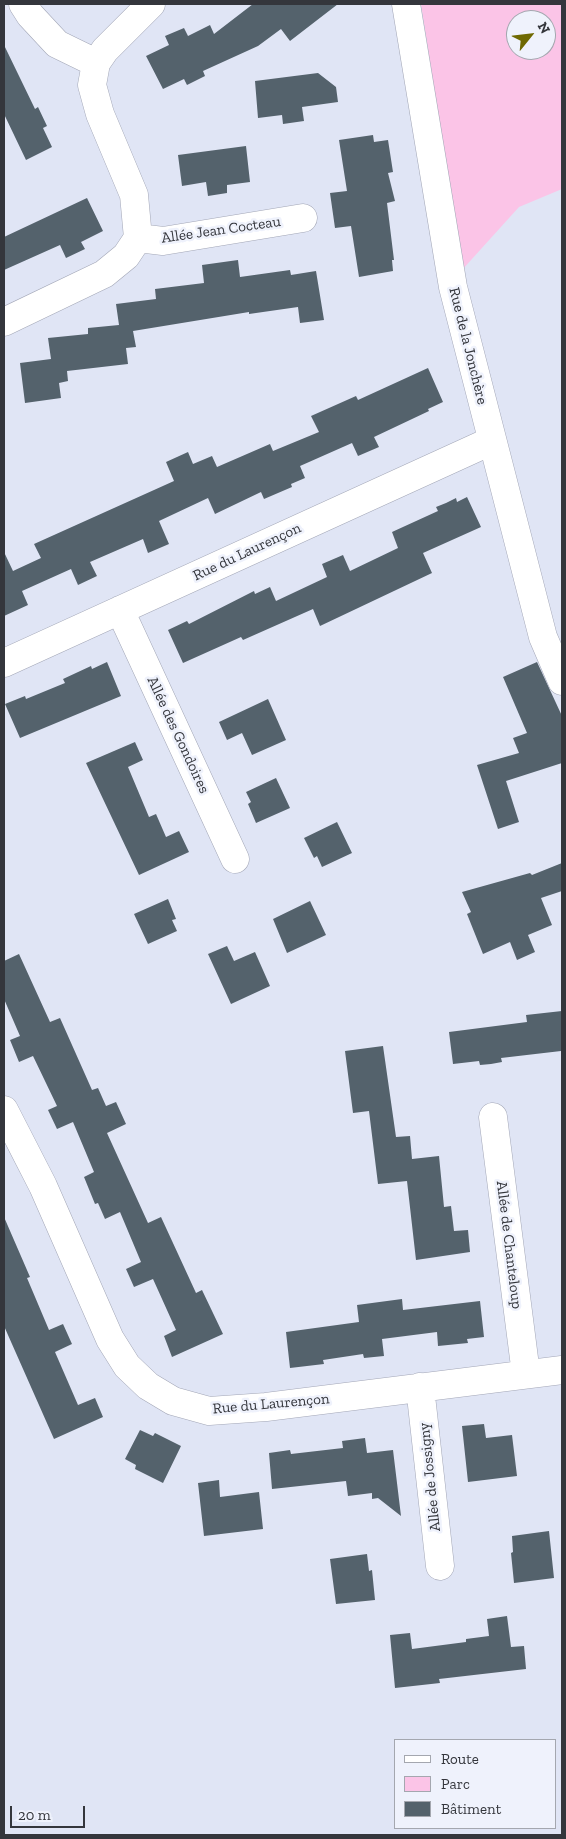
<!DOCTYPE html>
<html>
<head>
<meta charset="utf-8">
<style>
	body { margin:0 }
	#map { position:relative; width:566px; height:1839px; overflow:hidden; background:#e0e5f5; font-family:"Zilla Slab",serif }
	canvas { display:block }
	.frame { position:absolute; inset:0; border:5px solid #34363c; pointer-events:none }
	.legend { position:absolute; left:394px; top:1739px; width:162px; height:90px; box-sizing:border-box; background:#eff2fc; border:1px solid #a4a7af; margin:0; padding:6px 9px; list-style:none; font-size:15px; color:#34363c }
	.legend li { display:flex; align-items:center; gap:10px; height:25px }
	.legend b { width:25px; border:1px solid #a4a7af }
	.north { position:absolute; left:506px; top:10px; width:50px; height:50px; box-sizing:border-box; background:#eff2fc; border:1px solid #a4a7af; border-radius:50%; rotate:61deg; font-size:14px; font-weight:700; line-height:20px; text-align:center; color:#34363c }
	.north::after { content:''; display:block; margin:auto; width:18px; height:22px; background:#6f6902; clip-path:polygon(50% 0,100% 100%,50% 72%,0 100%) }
	.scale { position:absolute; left:10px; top:1806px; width:75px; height:22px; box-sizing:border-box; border:2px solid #34363c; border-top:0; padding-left:6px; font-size:15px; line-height:18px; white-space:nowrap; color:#34363c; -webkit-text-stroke:4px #eff2fc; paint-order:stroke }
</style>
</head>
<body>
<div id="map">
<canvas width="566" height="1839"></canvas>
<div class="frame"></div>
<ul class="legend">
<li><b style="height:6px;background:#fff"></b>Route</li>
<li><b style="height:14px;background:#fbc4e7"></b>Parc</li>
<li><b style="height:14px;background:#54626c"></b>Bâtiment</li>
</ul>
<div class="north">N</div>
<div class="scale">20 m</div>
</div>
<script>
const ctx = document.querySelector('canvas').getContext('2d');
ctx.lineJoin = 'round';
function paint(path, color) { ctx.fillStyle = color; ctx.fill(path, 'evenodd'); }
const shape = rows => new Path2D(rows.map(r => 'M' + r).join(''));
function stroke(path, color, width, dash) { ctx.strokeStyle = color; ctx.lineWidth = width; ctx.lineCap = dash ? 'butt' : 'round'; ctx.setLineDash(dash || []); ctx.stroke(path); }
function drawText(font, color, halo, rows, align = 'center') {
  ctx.font = font + ' "Zilla Slab",serif'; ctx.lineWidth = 5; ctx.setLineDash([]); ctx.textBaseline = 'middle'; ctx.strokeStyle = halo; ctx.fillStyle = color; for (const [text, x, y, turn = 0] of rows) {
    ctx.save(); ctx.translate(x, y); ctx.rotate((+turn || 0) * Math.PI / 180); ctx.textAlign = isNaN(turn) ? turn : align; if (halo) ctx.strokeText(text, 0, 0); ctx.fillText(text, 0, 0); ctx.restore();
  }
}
const green = shape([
	[421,4,562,4,562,189,519,207,462,270],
	[516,20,546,20,546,50,516,50]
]);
const building = shape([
	[253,4,338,4,290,41,281,29,258,46,203,71,205,76,187,85,184,79,163,89,146,56,169,45,165,36,184,28,188,36,210,25,214,34],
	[4,45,35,109,38,107,47,126,43,128,52,147,26,160,4,114],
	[318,73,336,87,338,102,302,107,304,121,283,124,282,115,258,118,255,81],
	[373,135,374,142,388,140,393,172,388,173,395,201,387,203,394,260,392,260,393,271,359,277,351,226,335,228,330,193,347,191,339,140],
	[246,146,250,182,227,185,227,193,208,196,206,182,182,186,178,155],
	[87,198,103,231,81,242,85,249,66,258,60,245,4,270,4,237],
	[238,260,240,277,290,270,291,275,316,271,324,320,300,323,298,307,249,314,249,312,133,331,136,347,126,348,128,364,67,371,68,381,59,383,61,398,25,403,20,363,51,359,48,338,88,334,88,328,119,325,116,304,156,299,155,289,204,283,202,265],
	[428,368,443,402,428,409,429,411,374,437,379,447,358,456,352,443,300,466,305,478,291,484,292,487,264,499,261,492,215,514,208,498,159,521,169,544,148,553,143,539,90,562,97,576,78,585,71,569,22,591,28,605,4,616,4,552,13,571,41,558,34,544,174,481,166,462,188,452,193,464,212,456,217,467,270,444,273,451,319,432,311,416,356,396,358,400],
	[467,497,481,527,423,553,432,573,320,626,313,609,243,640,241,637,183,663,168,630,187,621,189,624,254,591,255,594,270,587,276,601,327,577,322,564,343,555,350,571,398,548,392,532,438,511,436,507,446,503,456,498,457,502],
	[107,662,121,696,20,738,5,704,25,696,26,699,65,683,63,679,91,666,92,669],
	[537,662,562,716,562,763,506,781,519,822,498,829,477,765,519,753,513,738,527,733,503,677],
	[268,699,286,740,252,755,242,733,227,740,219,722],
	[135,742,143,760,128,767,149,817,156,814,166,837,179,831,189,852,139,875,86,763],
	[276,778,290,808,256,823,248,804,251,802,246,792],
	[337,822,352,853,322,867,317,856,314,858,304,838],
	[562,863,562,891,541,898,552,925,528,935,535,952,517,960,510,942,483,954,467,914,471,912,462,892,530,873,532,875],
	[168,899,176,919,172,920,177,931,148,944,134,914],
	[310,901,326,935,287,953,273,919],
	[227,946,234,961,255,952,270,986,231,1004,208,954],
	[19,954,50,1022,60,1018,92,1090,98,1088,106,1106,116,1102,126,1124,107,1133,148,1223,161,1217,196,1293,202,1290,223,1334,172,1357,164,1336,176,1330,153,1279,134,1287,126,1269,141,1262,120,1212,105,1219,98,1203,95,1204,84,1177,94,1172,73,1122,57,1129,48,1110,57,1106,33,1056,19,1062,10,1040,20,1036,4,999,4,961],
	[562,1011,561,1051,501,1058,502,1062,491,1064,480,1065,479,1061,453,1064,449,1032,527,1022,526,1015],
	[383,1046,396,1137,410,1136,412,1159,439,1156,444,1207,451,1206,454,1231,468,1230,470,1252,416,1260,407,1181,378,1184,369,1111,353,1113,345,1051],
	[4,1217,30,1277,27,1278,49,1330,63,1324,72,1344,55,1352,78,1405,95,1398,103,1417,54,1439,4,1326],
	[402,1299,403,1310,480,1301,484,1337,467,1339,468,1343,438,1346,437,1332,382,1339,384,1356,364,1358,363,1354,323,1360,324,1364,290,1368,286,1332,359,1322,357,1305],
	[484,1424,486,1438,512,1435,517,1476,468,1482,462,1426],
	[140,1430,153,1436,155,1433,181,1446,163,1483,135,1469,136,1465,125,1459],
	[365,1438,367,1453,393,1450,401,1516,378,1498,372,1499,372,1493,348,1496,346,1481,272,1489,269,1453,290,1450,291,1454,343,1448,342,1441],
	[219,1480,220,1497,259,1492,263,1529,204,1536,198,1483],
	[549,1531,554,1578,514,1583,511,1553,513,1552,512,1536],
	[367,1554,369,1571,372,1570,375,1600,336,1604,330,1559],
	[507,1616,511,1647,524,1646,526,1669,439,1679,440,1683,395,1688,390,1635,410,1633,412,1649,466,1642,466,1639,489,1636,487,1619]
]);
const minor = shape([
	[23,4,30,15,57,44,96,63],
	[406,4,453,287,543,637,562,681],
	[138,238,134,195,100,114,92,85,96,63,105,50,151,4],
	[138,238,163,241,303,218],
	[4,322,104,274,126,256,138,238],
	[120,610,235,859],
	[4,663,491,441],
	[4,1110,43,1186,110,1339,127,1366,148,1386,173,1401,209,1411,266,1407,562,1370],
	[493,1117,526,1374],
	[420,1387,440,1566]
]);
const streetNames = [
	["Allée Jean Cocteau",221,230,-8],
	["Rue de la Jonchère",468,346,76],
	["Rue du Laurençon",247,552,-25],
	["Allée des Gondoires",178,735,65],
	["Allée de Chanteloup",509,1245,83],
	["Rue du Laurençon",271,1404,-5],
	["Allée de Jossigny",430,1477,-96]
];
paint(green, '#fbc4e7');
paint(building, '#54626c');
stroke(minor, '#a2a6b6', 29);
stroke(minor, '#fff', 28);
drawText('15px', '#34363c', '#eff2fc', streetNames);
</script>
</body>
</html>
